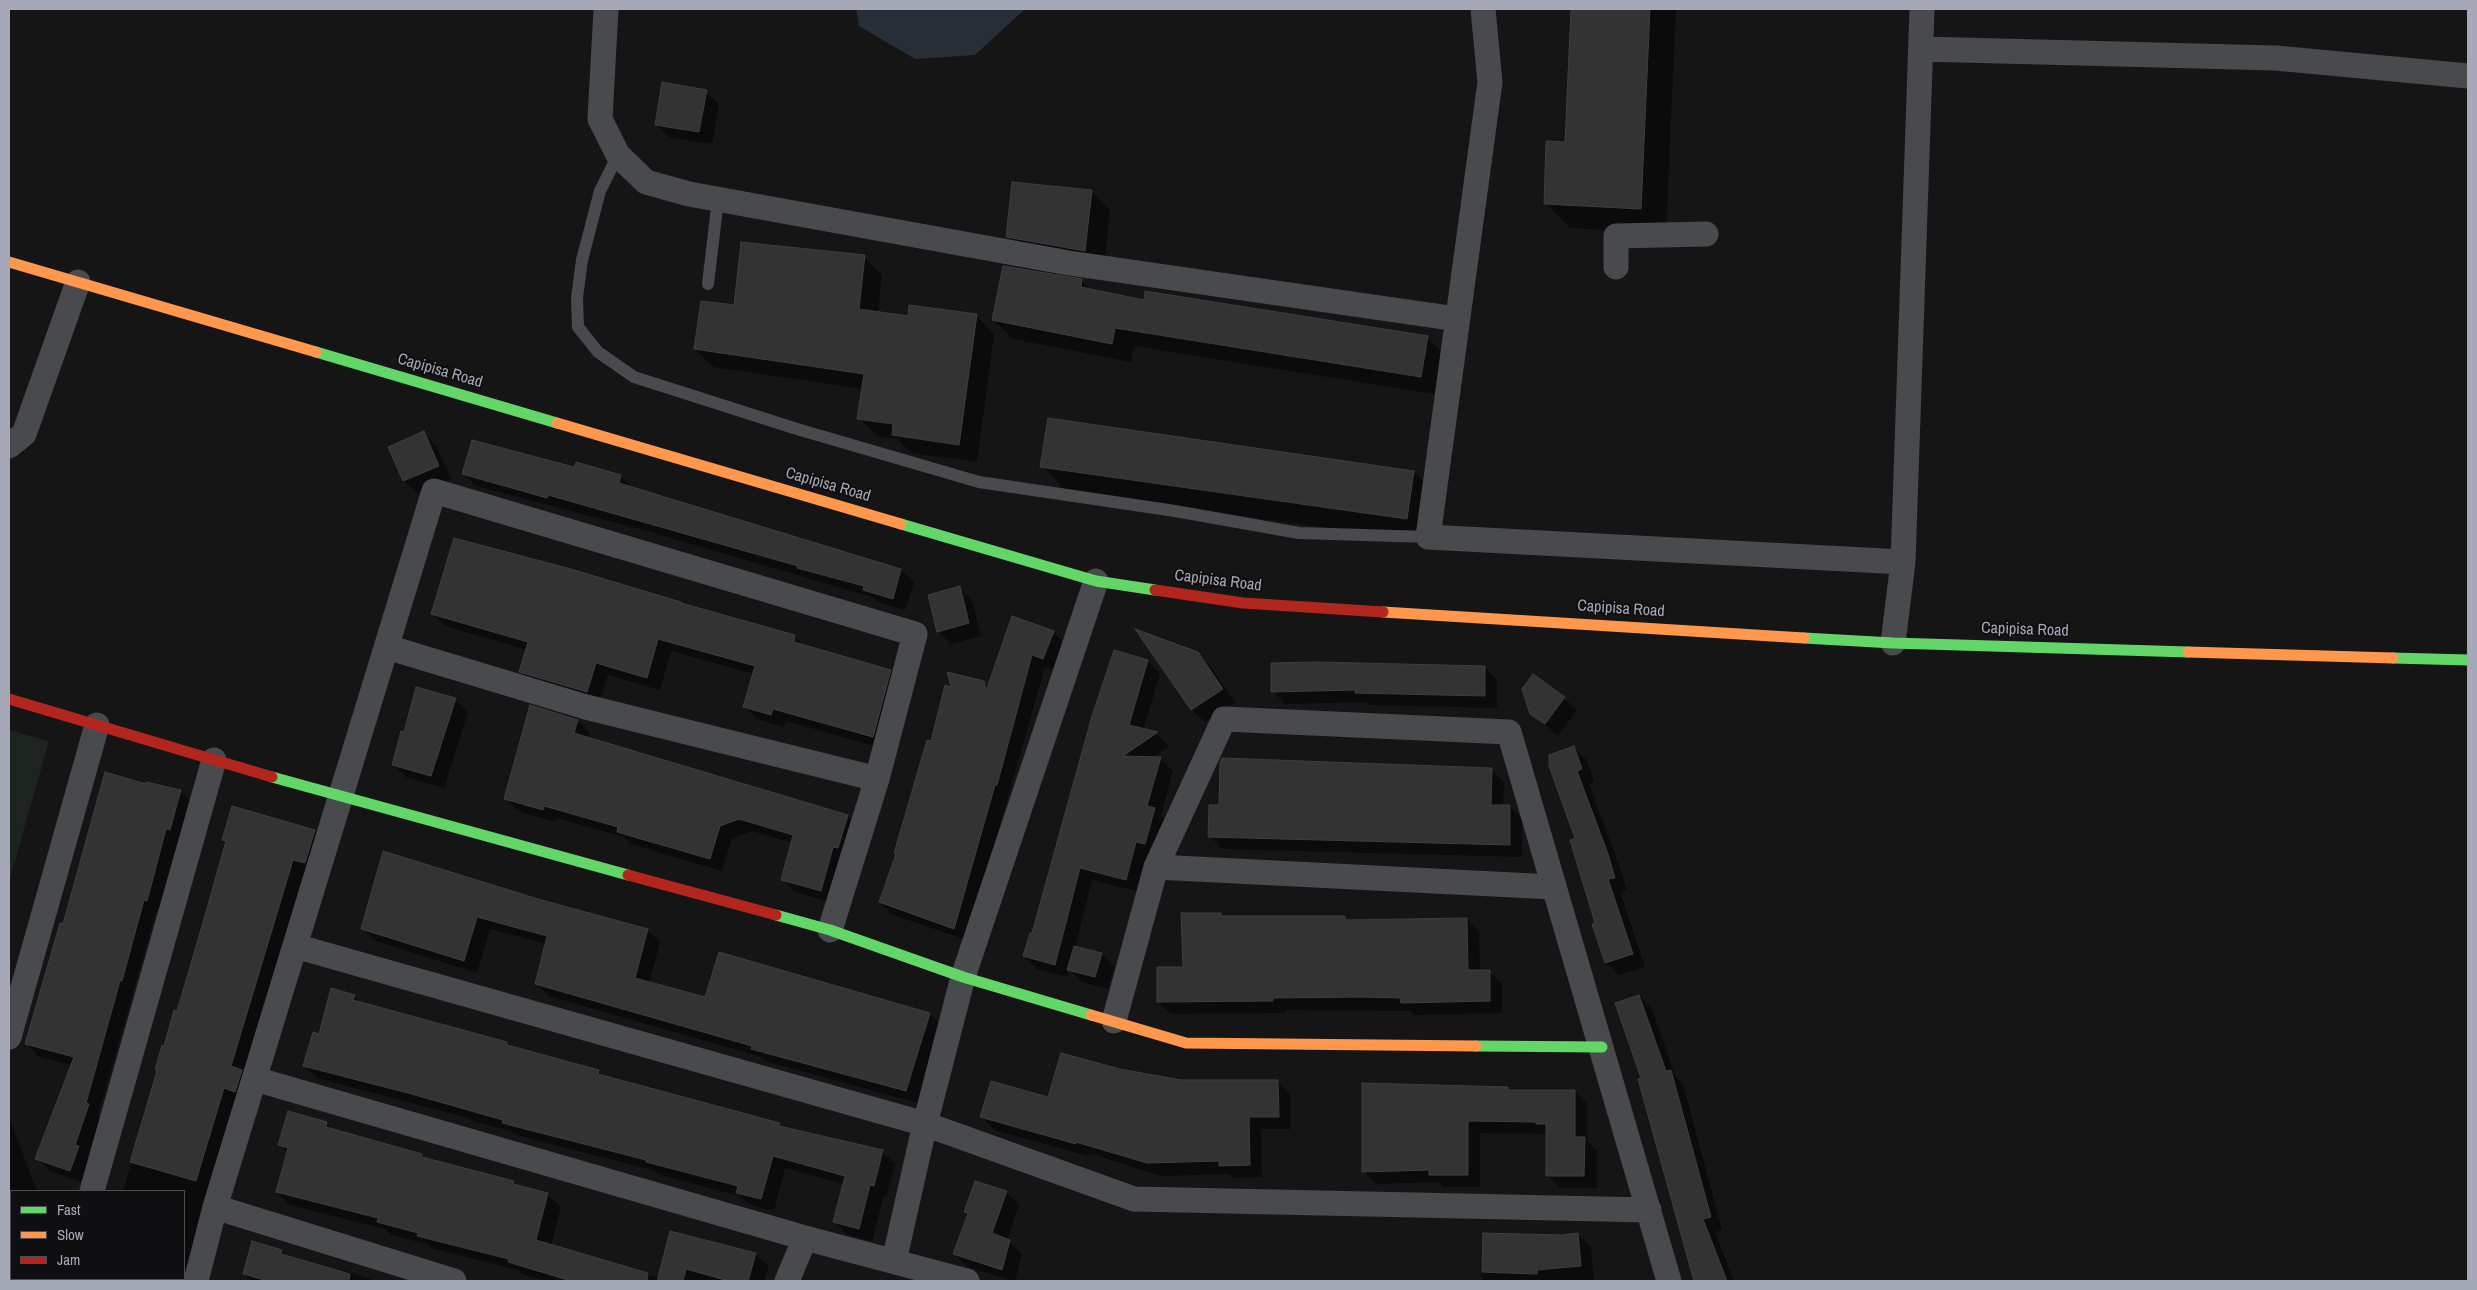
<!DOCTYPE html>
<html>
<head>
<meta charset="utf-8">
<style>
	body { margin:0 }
	#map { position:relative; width:2477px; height:1290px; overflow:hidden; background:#151515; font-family:"Archivo Narrow",sans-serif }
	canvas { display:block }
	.frame { position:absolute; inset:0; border:10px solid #a5a9b7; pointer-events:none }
	.legend { position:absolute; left:10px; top:1190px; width:175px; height:90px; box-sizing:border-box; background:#0f0f11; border:1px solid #4b4d53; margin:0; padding:6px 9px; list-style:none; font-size:15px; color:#a5a9b7 }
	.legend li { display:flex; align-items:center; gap:10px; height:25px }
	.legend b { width:25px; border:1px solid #4b4d53 }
</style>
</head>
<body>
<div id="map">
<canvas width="2477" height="1290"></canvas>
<div class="frame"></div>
<ul class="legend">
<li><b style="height:6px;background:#63d668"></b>Fast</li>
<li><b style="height:6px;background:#ff974d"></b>Slow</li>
<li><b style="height:6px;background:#b3261e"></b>Jam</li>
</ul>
</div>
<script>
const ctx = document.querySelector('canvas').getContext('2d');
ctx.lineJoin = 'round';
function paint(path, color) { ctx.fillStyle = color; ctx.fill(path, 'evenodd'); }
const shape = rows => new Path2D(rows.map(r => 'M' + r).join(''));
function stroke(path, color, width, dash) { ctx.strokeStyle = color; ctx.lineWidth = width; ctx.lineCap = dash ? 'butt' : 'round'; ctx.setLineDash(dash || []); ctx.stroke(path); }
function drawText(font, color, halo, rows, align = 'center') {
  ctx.font = font + ' "Archivo Narrow",sans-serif'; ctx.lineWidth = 4; ctx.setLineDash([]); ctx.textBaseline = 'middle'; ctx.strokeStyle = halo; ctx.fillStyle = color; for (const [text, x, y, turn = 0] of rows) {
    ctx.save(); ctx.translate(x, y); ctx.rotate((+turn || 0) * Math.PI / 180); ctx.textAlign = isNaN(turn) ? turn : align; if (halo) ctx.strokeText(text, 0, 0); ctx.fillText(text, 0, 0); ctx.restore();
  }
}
const green = shape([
	[9,730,49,741,9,882]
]);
const water = shape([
	[856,9,1025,9,975,55,915,59,859,26]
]);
const shadow = shape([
	[1572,9,1676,9,1666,233,1570,228,1545,203,1566,144],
	[706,92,719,104,712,144,669,137,656,125],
	[1091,191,1110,210,1104,269,1027,256,1008,237],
	[864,257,882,275,878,313,909,317,976,315,994,334,977,462,911,453,898,439,877,436,859,418,863,389,713,367,695,349,735,307],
	[1082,281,1091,290,1145,301,1427,337,1446,356,1440,395,1134,346,1131,362,1013,339,994,320],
	[424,433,436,446,451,479,417,493,404,481,390,448],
	[1042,466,1414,472,1439,497,1432,543,1066,491],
	[575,469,621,476,633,489,901,570,914,582,905,610,877,602,872,597,647,531,476,486,464,474],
	[960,588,972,601,981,636,951,644,938,631],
	[683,605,795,636,804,646,890,671,903,684,886,749,786,721,784,727,757,719,745,706,754,674,671,651,660,690,608,675,599,704,533,684,520,671,527,650,445,626,432,613],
	[1138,631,1197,653,1210,666,1235,702,1205,722,1192,710],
	[1053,632,1066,644,1056,671,1045,667,967,940,893,915,880,902,932,742,952,689,983,683,988,688],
	[1115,651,1148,661,1160,674,1143,730,1157,734,1169,746,1152,758,1160,758,1173,771,1161,816,1167,822,1139,892,1092,880,1075,948,1101,954,1114,967,1108,989,1082,982,1069,970,1067,977,1037,969,1024,956,1033,935],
	[1485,667,1497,680,1497,708,1369,705,1366,702,1285,704,1273,691],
	[1564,698,1577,710,1558,736,1532,713],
	[455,700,468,712,444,788,406,777,393,764],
	[578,721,590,733,589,739,848,816,860,828,833,903,795,892,782,879,793,843,752,831,732,838,722,871,631,844,624,837,557,818,556,822,518,811,505,798],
	[1574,748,1587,760,1594,782,1589,784,1620,868,1627,890,1620,892,1645,967,1619,975,1606,963,1577,839,1547,757],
	[1491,769,1504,782,1503,806,1510,806,1522,819,1522,857,1222,849,1210,836,1220,806],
	[147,785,180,791,193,804,159,913,156,912,98,1115,101,1118,88,1156,91,1160,83,1183,50,1171,37,1158,72,1065,39,1057,27,1044,64,925],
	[315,831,327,843,187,1281,147,1281,140,1279,184,1279,184,1191,123,1191,227,843,223,839],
	[537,900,647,930,660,942,649,983,706,999,930,1014,942,1027,918,1103,765,1061,762,1057,549,996,536,983,547,944,490,929,477,973,376,941,363,929],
	[1220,914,1224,917,1344,918,1348,921,1467,919,1479,932,1480,971,1489,971,1502,984,1502,1013,1415,1015,1410,1011,1285,1010,1285,1013,1171,1014,1158,1002],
	[354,996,362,1004,507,1043,512,1048,599,1072,603,1076,779,1124,783,1128,882,1151,895,1164,886,1197,883,1197,872,1241,847,1235,835,1222,844,1184,785,1168,774,1211,750,1205,740,1196,660,1175,656,1171,516,1135,512,1131,475,1122,472,1119,317,1078,304,1065,320,1035],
	[1639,996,1652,1009,1675,1076,1683,1084,1722,1230,1715,1232,1734,1281,1696,1281,1693,1273,1643,1079],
	[1120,1070,1181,1081,1278,1081,1290,1094,1291,1129,1261,1129,1262,1177,1233,1178,1229,1174,1161,1176,1089,1153,1088,1156,994,1130,982,1117,1049,1099],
	[1508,1089,1511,1092,1575,1092,1587,1104,1587,1141,1597,1151,1597,1188,1560,1188,1547,1175,1547,1134,1480,1133,1480,1187,1443,1187,1438,1182,1376,1184,1363,1171],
	[9,1121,12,1125,37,1191,11,1191,11,1235,9,1236],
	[326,1124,333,1130,422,1155,426,1160,513,1182,518,1187,548,1195,561,1207,551,1245,591,1256,595,1260,658,1277,671,1232,756,1254,769,1267,764,1281,547,1281,523,1275,518,1270,431,1248,427,1244,391,1235,385,1229,290,1205,277,1192,288,1153,279,1145],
	[1006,1192,1019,1205,1007,1240,1022,1254,1015,1281,967,1267,954,1254,969,1214,966,1211],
	[1484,1235,1578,1235,1591,1247,1594,1281,1482,1281],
	[253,1243,282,1251,288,1258,343,1273,343,1270,376,1281,251,1281,244,1274],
	[43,1279,114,1279,115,1281,37,1281]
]);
const building = shape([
	[1571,9,1650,9,1641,209,1544,204,1546,141,1565,142,1571,9],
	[662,82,707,90,699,132,655,125,662,82],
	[1012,182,1092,190,1085,251,1006,237,1012,182],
	[741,242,865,255,859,309,908,316,909,305,977,314,959,445,892,435,893,424,857,419,864,374,694,349,701,301,734,305,741,242],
	[1003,266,1082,279,1081,287,1144,300,1145,291,1428,336,1421,377,1115,328,1112,344,992,320,1003,266],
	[1048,418,1414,471,1407,519,1040,467,1048,418],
	[424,431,439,466,403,481,388,447,424,431],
	[472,440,574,467,576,462,621,475,619,483,901,569,893,599,863,590,864,586,797,568,798,566,548,495,547,498,462,474,472,440],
	[454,538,571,569,681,602,681,603,795,635,794,642,891,670,873,737,773,709,771,715,743,707,755,666,658,639,647,678,596,663,587,692,519,672,528,642,431,614,454,538],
	[960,586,969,623,937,632,928,595,960,586],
	[1012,616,1054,631,1043,659,1032,655,997,785,995,785,954,929,879,902,896,854,894,853,927,740,931,741,945,685,951,687,947,672,984,681,986,691,1012,616],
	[1135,629,1198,652,1223,689,1191,710,1135,629],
	[1114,650,1148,660,1129,725,1158,732,1123,756,1161,757,1147,806,1155,808,1145,844,1136,842,1126,880,1080,868,1055,965,1023,956,1030,933,1032,933,1092,716,1114,650],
	[1316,662,1485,666,1485,696,1355,693,1356,690,1271,692,1271,663,1316,662],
	[1533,674,1565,697,1545,724,1530,714,1522,689,1533,674],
	[416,687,456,698,431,776,392,765,401,731,404,732,416,687],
	[530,705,578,720,574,733,848,815,838,848,833,847,821,891,781,880,793,835,739,819,720,826,710,859,617,832,618,827,544,806,543,810,504,799,530,705],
	[1574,746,1582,769,1577,771,1608,854,1615,878,1608,879,1633,954,1605,963,1592,924,1595,923,1570,840,1575,838,1549,766,1549,755,1574,746],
	[1222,758,1492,768,1491,805,1510,805,1510,845,1208,837,1209,805,1219,805,1220,763,1222,758],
	[105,772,146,784,146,782,181,790,170,830,166,829,147,901,144,900,122,981,120,981,86,1103,89,1104,75,1145,79,1146,70,1171,35,1159,74,1057,25,1044,60,923,63,924,105,772],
	[232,806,315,830,305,863,293,860,231,1066,242,1070,235,1092,224,1088,196,1181,130,1162,157,1071,155,1070,162,1045,164,1046,174,1010,177,1011,204,919,226,841,222,840,232,806],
	[383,851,538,899,648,929,635,978,705,997,719,952,930,1013,906,1091,751,1049,752,1046,535,984,547,936,477,917,464,961,361,929,383,851],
	[1181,913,1221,913,1221,916,1345,916,1345,920,1467,918,1468,970,1490,970,1490,1001,1401,1003,1400,998,1363,997,1273,998,1273,1001,1157,1002,1157,967,1183,967,1181,913],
	[1074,946,1102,953,1095,977,1067,970,1074,946],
	[331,988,355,995,353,1000,507,1042,507,1045,599,1070,598,1074,780,1123,779,1126,883,1150,874,1186,870,1185,859,1229,833,1222,845,1176,773,1156,761,1199,736,1193,738,1186,646,1162,646,1160,502,1123,503,1120,408,1093,303,1066,313,1032,319,1034,331,988],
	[1639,995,1666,1071,1671,1070,1711,1217,1703,1219,1727,1281,1694,1281,1638,1079,1641,1078,1615,1003,1639,995],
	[1061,1053,1120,1069,1181,1080,1278,1080,1279,1117,1249,1117,1250,1165,1219,1166,1219,1161,1147,1163,1076,1142,1076,1144,980,1117,991,1081,1048,1097,1061,1053],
	[1362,1083,1508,1087,1508,1090,1575,1090,1575,1137,1585,1137,1584,1176,1546,1176,1546,1124,1536,1124,1536,1122,1468,1121,1468,1175,1429,1175,1429,1170,1362,1172,1362,1083],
	[288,1111,327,1122,326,1127,422,1154,422,1157,514,1181,513,1184,548,1193,536,1240,648,1273,647,1281,571,1281,508,1262,509,1259,417,1236,418,1233,377,1222,378,1218,276,1192,288,1148,278,1145,288,1111],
	[975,1181,1007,1191,992,1233,1010,1240,1002,1270,953,1254,968,1213,964,1212,975,1181],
	[670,1231,756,1253,748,1281,729,1281,686,1269,683,1281,657,1281,670,1231],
	[1483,1233,1562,1235,1578,1233,1581,1266,1537,1270,1537,1274,1482,1272,1483,1233],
	[252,1241,282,1250,281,1254,350,1274,349,1281,268,1281,243,1274,252,1241]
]);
const lane = shape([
	[618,155,600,191,582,260,577,298,578,327,598,352,634,377,797,429,979,482,1175,511,1299,533,1428,537],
	[708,284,718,199]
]);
const street = shape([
	[606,9,600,119,618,155,646,182,689,194,1069,263,1457,319],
	[1483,9,1490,82,1428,537,1903,562],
	[1922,49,2276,58,2468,76],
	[1616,267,1616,236,1706,234],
	[9,446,24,434,78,282],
	[1893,643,1903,562,1922,9],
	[387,647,586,707,877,779],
	[1156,867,1553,887],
	[295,946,925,1124,1134,1199,1649,1210],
	[1114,1021,1156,867,1224,719,1509,732,1669,1281],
	[9,1037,97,725],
	[255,1079,805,1238,967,1281],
	[92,1191,214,760],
	[215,1207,454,1281],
	[9,1255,11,1255],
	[894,1261,925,1124,963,977,1096,581],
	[196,1281,215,1207,434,491,915,634,877,779,830,930],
	[787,1281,805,1238]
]);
const fast = shape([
	[316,352,557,423],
	[901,524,1096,581,1155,590],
	[1804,638,1893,643,2188,652],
	[2393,658,2468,660],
	[272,777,628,875],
	[776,915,830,930,963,977,1091,1015],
	[1476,1046,1602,1047]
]);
const slow = shape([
	[9,262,316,352],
	[557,423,901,524],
	[1383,612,1804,638],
	[2188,652,2393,658],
	[1091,1015,1186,1043,1476,1046]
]);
const jam = shape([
	[1155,590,1243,603,1383,612],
	[9,699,272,777],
	[628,875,776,915]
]);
const streetNames = [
	["Capipisa Road",440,371,16],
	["Capipisa Road",828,485,16],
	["Capipisa Road",1218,581,7],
	["Capipisa Road",1621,609,4],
	["Capipisa Road",2025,630,2]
];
paint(green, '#1d241f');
paint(water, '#282e37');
paint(shadow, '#0007');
paint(building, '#333334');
stroke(building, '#3d3e41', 1);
stroke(lane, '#494a4e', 12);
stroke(street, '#494a4e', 25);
stroke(fast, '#63d668', 11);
stroke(slow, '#ff974d', 11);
stroke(jam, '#b3261e', 11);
drawText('16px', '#a5a9b7', '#0f0f11', streetNames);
</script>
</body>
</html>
